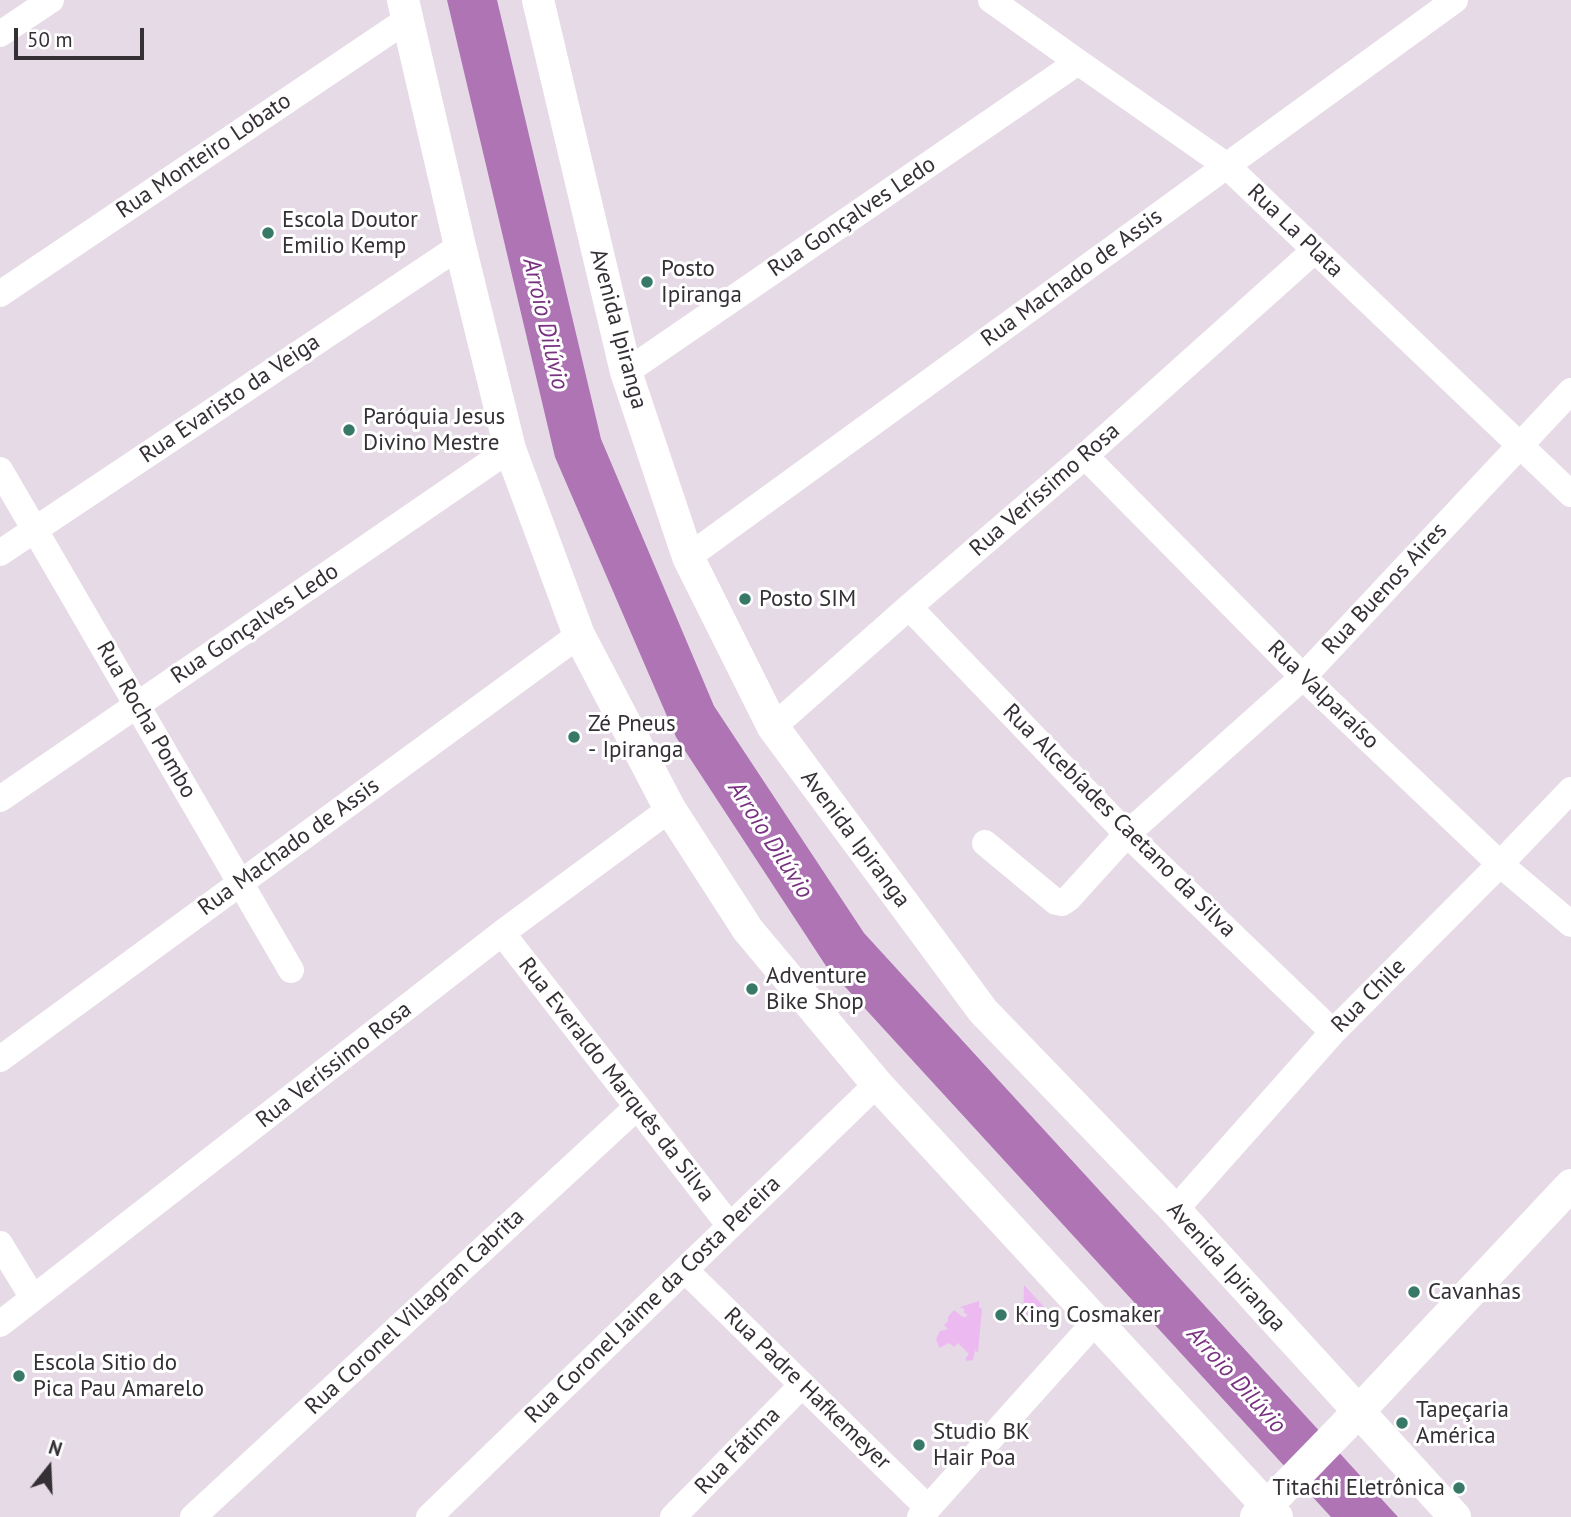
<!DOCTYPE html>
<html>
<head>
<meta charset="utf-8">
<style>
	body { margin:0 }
	#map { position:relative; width:1571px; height:1517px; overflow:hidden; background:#e6dae7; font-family:"PT Sans",sans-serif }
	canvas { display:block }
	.north { position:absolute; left:14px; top:1433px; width:70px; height:70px; -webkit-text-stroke:5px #fff; paint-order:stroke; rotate:18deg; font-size:19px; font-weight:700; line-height:28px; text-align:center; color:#353035 }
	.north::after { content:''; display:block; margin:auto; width:24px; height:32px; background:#353035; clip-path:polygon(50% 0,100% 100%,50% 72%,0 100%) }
	.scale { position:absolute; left:14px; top:28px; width:130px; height:32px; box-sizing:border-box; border:4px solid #353035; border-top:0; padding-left:9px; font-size:21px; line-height:24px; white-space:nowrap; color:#353035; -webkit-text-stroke:5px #fff; paint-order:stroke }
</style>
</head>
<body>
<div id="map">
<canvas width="1571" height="1517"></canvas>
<div class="north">N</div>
<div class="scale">50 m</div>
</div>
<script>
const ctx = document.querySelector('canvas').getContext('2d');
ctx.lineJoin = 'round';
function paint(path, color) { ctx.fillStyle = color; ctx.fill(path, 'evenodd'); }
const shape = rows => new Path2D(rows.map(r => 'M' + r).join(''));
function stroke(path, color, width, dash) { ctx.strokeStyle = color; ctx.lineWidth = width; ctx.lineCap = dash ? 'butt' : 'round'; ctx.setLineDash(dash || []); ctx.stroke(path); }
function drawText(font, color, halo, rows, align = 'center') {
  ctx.font = font + ' "PT Sans",sans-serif'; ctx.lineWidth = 6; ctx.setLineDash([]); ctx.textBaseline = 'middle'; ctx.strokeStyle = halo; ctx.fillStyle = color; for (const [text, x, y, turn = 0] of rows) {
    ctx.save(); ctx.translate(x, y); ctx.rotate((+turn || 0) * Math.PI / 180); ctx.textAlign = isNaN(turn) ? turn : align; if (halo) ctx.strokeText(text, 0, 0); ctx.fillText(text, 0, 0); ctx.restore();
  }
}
const green = shape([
	[1024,1285,1055,1319,1047,1326,1023,1321],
	[979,1301,979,1307,982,1309,978,1352,975,1351,973,1360,967,1361,965,1359,969,1354,958,1343,954,1347,949,1343,939,1348,936,1339,940,1331,948,1329,944,1325,948,1321,948,1317,954,1310,963,1317,966,1317,967,1314,964,1313,964,1309,960,1307]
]);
const water = shape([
	[447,0,497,0,601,439,714,706,864,933,1398,1517,1331,1517,826,966,676,737,555,457]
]);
const minor = shape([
	[991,0,1078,62,1227,166,1571,494],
	[0,34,51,0],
	[0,294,408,19],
	[626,372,1078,62],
	[1085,456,1303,677,1500,864,1571,924],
	[0,470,291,970],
	[0,553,460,246],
	[688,557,1455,0],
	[909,607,1127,834,1333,1032],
	[773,727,909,607,1085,456,1315,250],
	[0,799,510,449],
	[985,843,1056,902,1062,903,1068,899,1127,834,1303,677,1571,391],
	[502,933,730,1226],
	[0,1059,579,635],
	[1175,1210,1333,1032,1500,864,1571,790],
	[0,1244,33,1298],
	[685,1270,928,1508],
	[0,1324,502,933,670,809],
	[193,1517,637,1107],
	[429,1517,877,1084],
	[673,1517,802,1385],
	[920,1517,1096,1321]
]);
const major = shape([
	[403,0,460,246,510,449,579,635,670,809,748,930,877,1084,1277,1517],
	[538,0,626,372,688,557,773,727,983,1011,1175,1210,1455,1517],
	[1256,1517,1358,1412,1571,1185]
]);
const markers = [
	[268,233,7,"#387867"],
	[647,282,7,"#387867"],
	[349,430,7,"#387867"],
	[745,599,7,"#387867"],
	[574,737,7,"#387867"],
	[752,989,7,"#387867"],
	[1414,1292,7,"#387867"],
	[1001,1315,7,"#387867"],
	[19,1376,7,"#387867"],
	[1402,1423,7,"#387867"],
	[919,1445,7,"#387867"],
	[1459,1488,7,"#387867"]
];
const streetNames = [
	["Rua Monteiro Lobato",204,156,-34],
	["Rua Gonçalves Ledo",852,217,-34],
	["Rua La Plata",1295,231,44],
	["Rua Machado de Assis",1072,278,-36],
	["Avenida Ipiranga",618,329,75],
	["Rua Evaristo da Veiga",230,399,-34],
	["Rua Veríssimo Rosa",1045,490,-41],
	["Rua Buenos Aires",1385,589,-47],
	["Rua Gonçalves Ledo",255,624,-34],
	["Rua Valparaíso",1323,695,44],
	["Rua Rocha Pombo",146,720,60],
	["Rua Alcebíades Caetano da Silva",1119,821,45],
	["Avenida Ipiranga",855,839,53],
	["Rua Machado de Assis",289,847,-36],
	["Rua Chile",1369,996,-45],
	["Rua Veríssimo Rosa",334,1065,-38],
	["Rua Everaldo Marquês da Silva",616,1080,52],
	["Avenida Ipiranga",1226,1267,48],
	["Rua Coronel Jaime da Costa Pereira",653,1300,-44],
	["Rua Coronel Villagran Cabrita",415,1312,-43],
	["Rua Padre Hafkemeyer",807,1389,44],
	["Rua Fátima",738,1451,-46]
];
const poiNames = [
	["Escola Doutor",282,220],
	["Emilio Kemp",282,246],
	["Posto",661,269],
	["Ipiranga",661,295],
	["Paróquia Jesus",363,417],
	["Divino Mestre",363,443],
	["Posto SIM",759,599],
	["Zé Pneus",588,724],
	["- Ipiranga",588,750],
	["Adventure",766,976],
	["Bike Shop",766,1002],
	["Cavanhas",1428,1292],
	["King Cosmaker",1015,1315],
	["Escola Sitio do",33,1363],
	["Pica Pau Amarelo",33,1389],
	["Tapeçaria",1416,1410],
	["América",1416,1436],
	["Studio BK",933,1432],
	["Hair Poa",933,1458],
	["Titachi Eletrônica",1445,1488,"right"]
];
const waterNames = [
	["Arroio Dilúvio",545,324,77],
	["Arroio Dilúvio",770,840,57],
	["Arroio Dilúvio",1236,1380,48]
];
paint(green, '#ecbaf1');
paint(water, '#ae74b4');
stroke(minor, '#fff', 26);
stroke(major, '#fff', 32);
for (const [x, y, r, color] of markers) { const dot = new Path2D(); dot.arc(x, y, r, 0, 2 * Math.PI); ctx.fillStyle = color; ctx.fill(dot); stroke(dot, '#fff', 2.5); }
drawText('23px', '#353035', '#fff', streetNames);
drawText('23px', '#353035', '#fff', poiNames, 'left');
drawText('italic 24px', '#783180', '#fff', waterNames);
</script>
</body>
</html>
